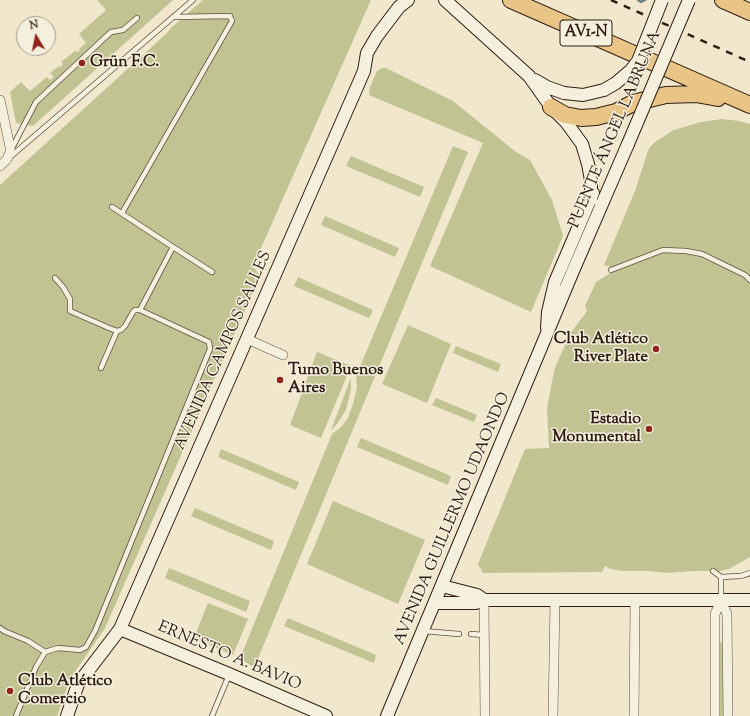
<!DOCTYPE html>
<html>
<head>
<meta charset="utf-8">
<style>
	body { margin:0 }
	#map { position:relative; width:750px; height:716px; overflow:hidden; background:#f0e7cd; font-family:"Sorts Mill Goudy",serif }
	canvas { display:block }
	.north { position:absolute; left:16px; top:16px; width:40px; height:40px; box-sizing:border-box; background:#f5efde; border:1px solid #a69b8d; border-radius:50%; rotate:350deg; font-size:11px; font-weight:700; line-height:16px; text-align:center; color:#2f1d13 }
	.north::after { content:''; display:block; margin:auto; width:14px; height:18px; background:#8f2418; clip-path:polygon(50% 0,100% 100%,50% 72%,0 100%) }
</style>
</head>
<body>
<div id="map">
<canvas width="750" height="716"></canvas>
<div class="north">N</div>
</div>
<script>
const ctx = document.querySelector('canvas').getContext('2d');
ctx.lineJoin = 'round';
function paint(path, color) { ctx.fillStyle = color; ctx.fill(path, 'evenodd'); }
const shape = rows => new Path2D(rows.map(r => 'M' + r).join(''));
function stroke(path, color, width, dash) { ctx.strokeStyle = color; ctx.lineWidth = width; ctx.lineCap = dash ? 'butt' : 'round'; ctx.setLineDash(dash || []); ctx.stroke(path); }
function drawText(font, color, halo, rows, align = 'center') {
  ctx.font = font + ' "Sorts Mill Goudy",serif'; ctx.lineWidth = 3; ctx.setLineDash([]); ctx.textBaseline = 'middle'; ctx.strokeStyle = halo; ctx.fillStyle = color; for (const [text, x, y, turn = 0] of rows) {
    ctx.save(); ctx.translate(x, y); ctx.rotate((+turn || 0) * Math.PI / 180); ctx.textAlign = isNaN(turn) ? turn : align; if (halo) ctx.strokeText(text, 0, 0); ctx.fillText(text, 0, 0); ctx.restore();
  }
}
const green = shape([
	[97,0,173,0,33,126,16,123,10,92,21,82,30,91,47,77,50,80,54,77,50,73,59,66,60,67,63,64,61,62,75,51,78,52,80,50,79,49,86,43,79,34,106,10],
	[203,0,371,0,253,266,260,276,105,628,70,679,57,716,0,716,0,185,166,34,172,27],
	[382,68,386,68,453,101,516,152,530,160,552,200,563,236,531,312,430,266,483,143,369,95,370,87,377,71],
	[722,119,739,121,750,124,750,557,729,569,719,571,693,571,667,573,648,571,622,571,610,569,605,566,602,572,483,573,478,564,525,449,549,448,547,408,552,381,555,368,560,356,572,331,587,311,585,306,596,282,612,272,610,267,604,265,635,191,649,148,655,142,674,130,701,122],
	[453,146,468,152,254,668,240,658,332,434,341,427,348,418,353,404,357,387,356,376],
	[351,156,424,187,420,197,346,166],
	[325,216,399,248,395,257,321,225],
	[298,277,373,310,369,318,294,286],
	[408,325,451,344,427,403,382,384],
	[456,346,501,364,498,372,453,353],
	[317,352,351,366,321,438,290,425],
	[351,378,351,389,346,410,337,424,331,430],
	[436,398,477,415,474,422,432,405],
	[361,438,451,476,448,485,357,447],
	[221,449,299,482,296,490,218,457],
	[333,501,425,540,398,604,307,564],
	[195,508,274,541,271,550,191,516],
	[169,568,250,601,246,612,165,578],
	[208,603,248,619,233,655,194,638],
	[288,618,376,655,374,663,284,626],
	[719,642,724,642,725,716,720,716]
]);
const stream = shape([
	[638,0,641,2,645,0]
]);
const lane = shape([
	[12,148,36,102,111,32,123,30,137,18],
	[10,157,193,0],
	[112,207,173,247],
	[122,213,232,21,230,16,173,17],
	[611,270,663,250,686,251,702,254,745,275,750,280],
	[55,278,63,287,70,299,70,311,109,328,117,331,121,330,125,326,133,312,135,310,140,310],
	[101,368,117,331],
	[713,571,721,577],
	[721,600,721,577,741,576,750,573],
	[0,628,4,631,28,641,45,652],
	[423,631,459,634],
	[471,634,484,635],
	[16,716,36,667,45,652,58,648,80,650,86,647,95,631,210,349,209,342,140,310,173,247,212,272],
	[212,716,229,675]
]);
const street = shape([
	[0,100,10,147,10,152,7,159,0,166],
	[247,339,283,355],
	[484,600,485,716],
	[721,600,727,614,728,716],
	[553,716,555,600],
	[634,716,635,600],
	[715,716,715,614,721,600]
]);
const secondary = shape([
	[445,0,529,76,551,107,566,122,582,144,588,164,591,180,591,200],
	[535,80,547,87,564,93],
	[547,328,548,312,555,282,593,193],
	[442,586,477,595,484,600],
	[435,603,476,603,484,600,750,600],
	[120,629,229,674,326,716],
	[67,716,78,684,120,629,364,71,367,53,377,36,399,7,408,0],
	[387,716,573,271,628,144]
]);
const highway = shape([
	[511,0,750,105],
	[723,0,750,12],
	[551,107,565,115,581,118,596,117,616,112,633,103,666,95,696,94,718,98]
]);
const rail = shape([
	[611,0,750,62]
]);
const secondaryBridge = shape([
	[564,93,583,95,604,90,616,83,631,70,638,61,662,0],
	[628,144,689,0]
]);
const markers = [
	[82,63,4,"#8f2418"],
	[656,349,4,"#8f2418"],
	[280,380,4,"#8f2418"],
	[649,429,4,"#8f2418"],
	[10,691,4,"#8f2418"]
];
const shields = [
	[586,33,52]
];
const shieldNames = [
	["AV1-N",586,33]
];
const poiNames = [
	["Grün F.C.",90,63],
	["Club Atlético",648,340,"right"],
	["River Plate",648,358,"right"],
	["Tumo Buenos",288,371],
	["Aires",288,389],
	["Estadio",641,420,"right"],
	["Monumental",641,438,"right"],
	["Club Atlético",18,682],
	["Comercio",18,700]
];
const streetNames = [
	["PUENTE ÁNGEL LABRUNA",616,130,-67],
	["AVENIDA CAMPOS SALLES",224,351,-66],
	["AVENIDA GUILLERMO UDAONDO",453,519,-67],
	["ERNESTO A. BAVIO",229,657,23]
];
paint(green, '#c1c393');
stroke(stream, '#6f7e77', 2.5);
stroke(lane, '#5f5042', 6);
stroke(street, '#5f5042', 10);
stroke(secondary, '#2f1d13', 14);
stroke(highway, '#2f1d13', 18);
stroke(lane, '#f5efde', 4.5);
stroke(street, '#f5efde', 9);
stroke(secondary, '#f5efde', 12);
stroke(highway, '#e8c486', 16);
stroke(rail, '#2f1d13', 2.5, [7, 7]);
stroke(secondaryBridge, '#2f1d13', 14, []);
stroke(secondaryBridge, '#f5efde', 12);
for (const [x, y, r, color] of markers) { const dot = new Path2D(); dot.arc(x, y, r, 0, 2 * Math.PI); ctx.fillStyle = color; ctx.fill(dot); stroke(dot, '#f5efde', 1.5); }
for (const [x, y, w] of shields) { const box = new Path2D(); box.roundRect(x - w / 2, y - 13, w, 26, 3); ctx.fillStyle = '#f5efde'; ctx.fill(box); stroke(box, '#2f1d13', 1); }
drawText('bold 15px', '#2f1d13', null, shieldNames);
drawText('bold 16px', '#2f1d13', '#f5efde', poiNames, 'left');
drawText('16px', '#2f1d13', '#f5efde', streetNames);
</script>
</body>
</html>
